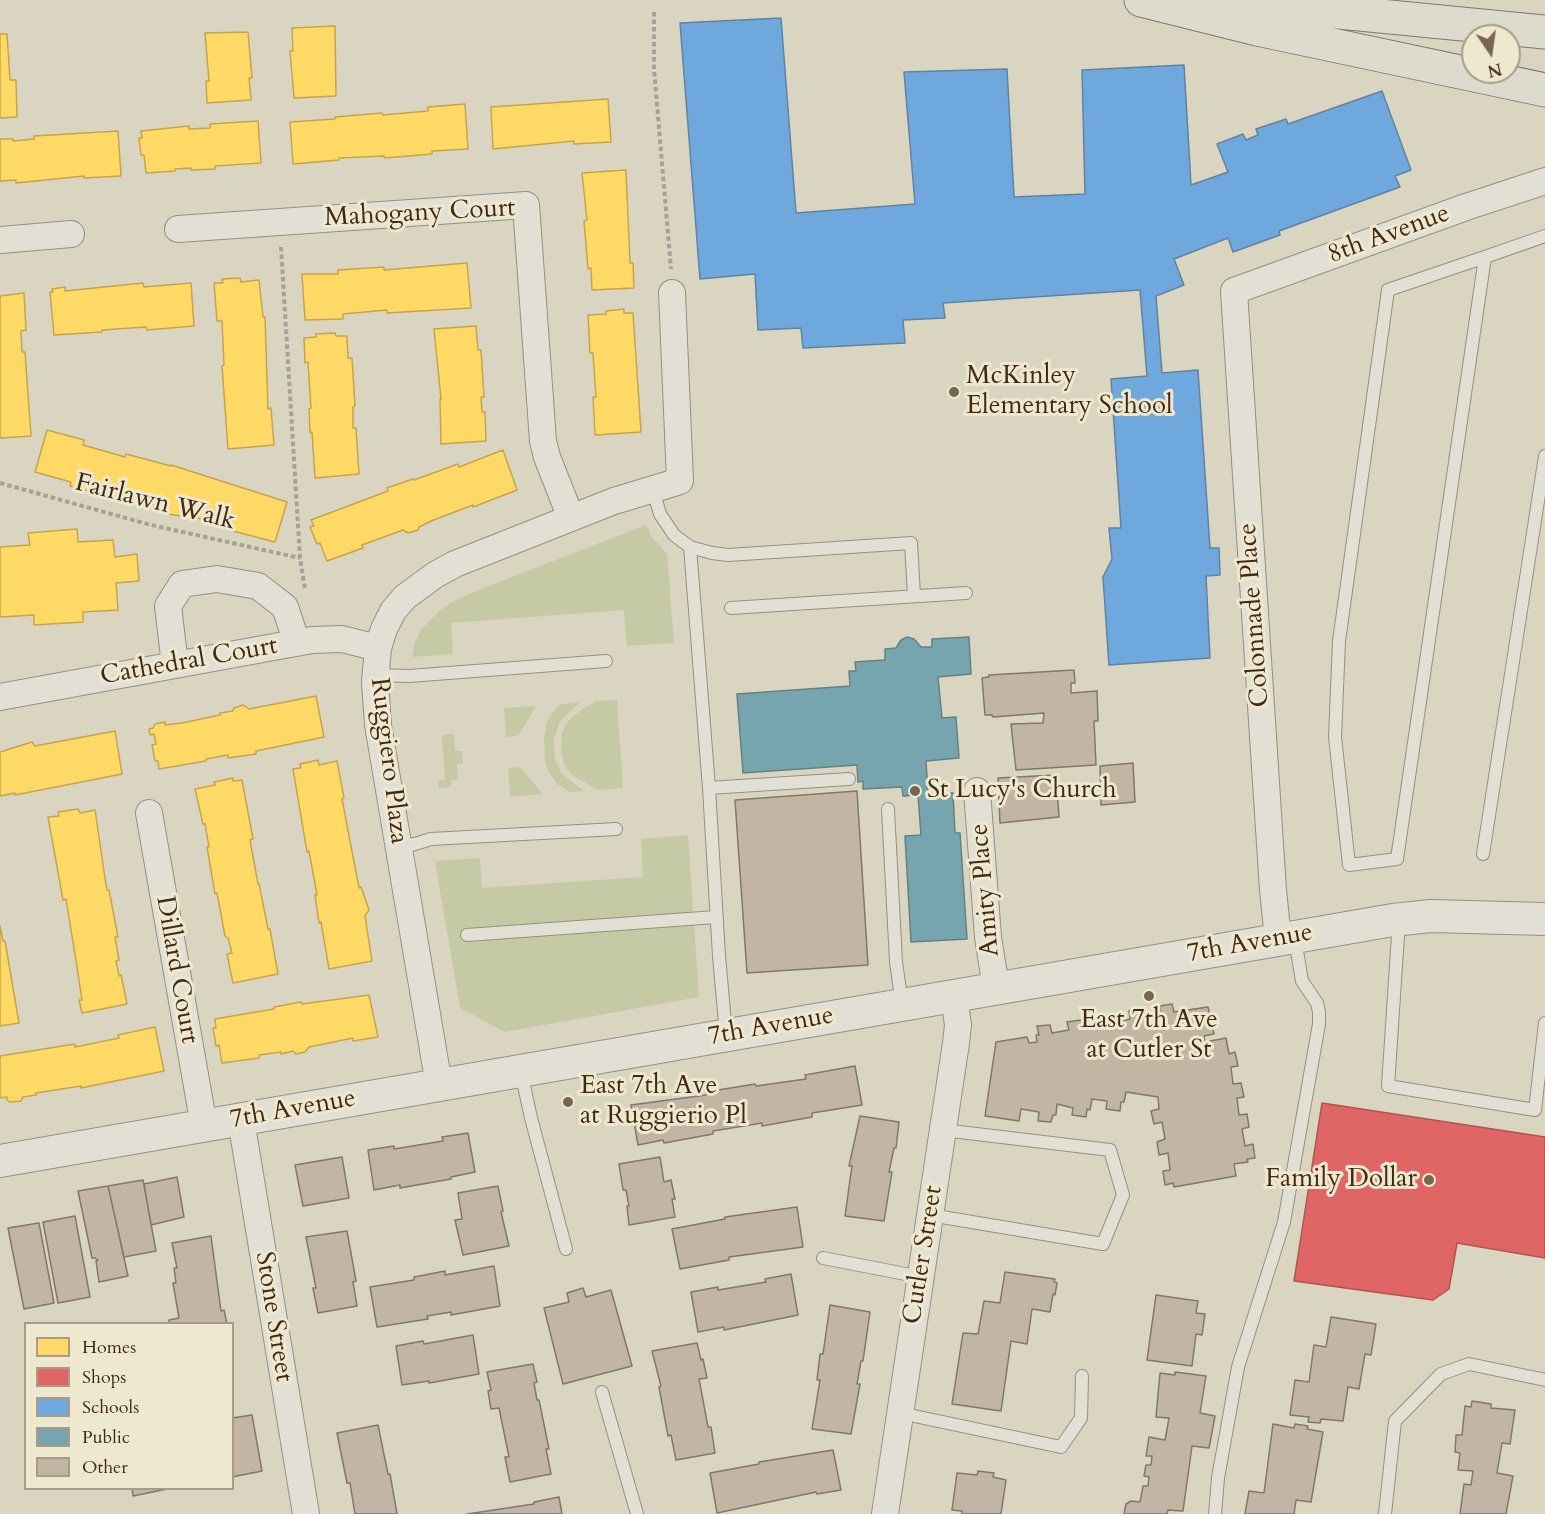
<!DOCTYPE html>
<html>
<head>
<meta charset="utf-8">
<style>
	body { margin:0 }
	#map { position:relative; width:1545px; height:1514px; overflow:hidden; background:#dad5c0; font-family:Cardo,serif }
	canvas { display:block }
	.legend { position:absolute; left:24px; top:1322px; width:210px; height:168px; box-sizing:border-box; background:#eee8cf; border:2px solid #a99b85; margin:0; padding:8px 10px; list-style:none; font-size:18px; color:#422817 }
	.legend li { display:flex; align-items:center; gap:12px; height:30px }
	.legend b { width:30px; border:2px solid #a99b85 }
	.north { position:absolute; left:1461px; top:24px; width:60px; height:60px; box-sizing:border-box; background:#eee8cf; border:2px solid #a99b85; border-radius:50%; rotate:167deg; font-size:16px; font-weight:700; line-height:24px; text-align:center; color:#422817 }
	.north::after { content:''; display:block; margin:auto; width:21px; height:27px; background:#776552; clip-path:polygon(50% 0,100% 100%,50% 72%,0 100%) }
</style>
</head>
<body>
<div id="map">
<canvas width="1545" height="1514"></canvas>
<ul class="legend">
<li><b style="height:16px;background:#ffd966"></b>Homes</li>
<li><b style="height:16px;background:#e06666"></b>Shops</li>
<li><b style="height:16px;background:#6fa8dc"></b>Schools</li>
<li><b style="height:16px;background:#76a5af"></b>Public</li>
<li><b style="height:16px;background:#c2b5a4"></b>Other</li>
</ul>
<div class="north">N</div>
</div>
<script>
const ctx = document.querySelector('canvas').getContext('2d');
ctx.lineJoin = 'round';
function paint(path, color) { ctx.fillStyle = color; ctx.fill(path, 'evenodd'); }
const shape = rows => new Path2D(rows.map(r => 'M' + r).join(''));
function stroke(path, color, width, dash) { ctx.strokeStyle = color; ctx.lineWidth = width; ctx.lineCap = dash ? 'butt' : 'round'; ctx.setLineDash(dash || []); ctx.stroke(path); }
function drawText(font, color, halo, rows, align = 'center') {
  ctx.font = font + ' Cardo,serif'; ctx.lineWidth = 6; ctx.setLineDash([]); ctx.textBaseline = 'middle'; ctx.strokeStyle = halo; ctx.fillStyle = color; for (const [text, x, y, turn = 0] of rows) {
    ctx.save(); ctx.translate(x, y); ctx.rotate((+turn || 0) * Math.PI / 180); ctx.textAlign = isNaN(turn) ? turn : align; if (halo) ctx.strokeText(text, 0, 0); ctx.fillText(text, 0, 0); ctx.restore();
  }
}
const green = shape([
	[646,525,651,536,667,554,674,643,627,646,624,610,451,623,453,654,412,657,415,642,421,630,441,609,454,601,486,587],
	[617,700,623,788,598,790,572,775,564,764,561,749,562,733,569,720,584,708,596,701],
	[580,702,560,721,554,739,555,759,561,773,584,791,570,792,557,784,548,771,545,761,544,738,547,722,556,708,562,704],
	[536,706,518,736,506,737,504,708],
	[454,734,455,751,462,751,463,763,457,764,458,780,451,780,451,787,439,788,438,781,445,780,442,735],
	[520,767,543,794,510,797,508,768],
	[688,835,699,997,505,1032,460,1008,435,861,480,858,482,888,643,877,641,839]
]);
const homes = shape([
	[335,26,336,96,294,98,290,51,293,51,292,28,335,26],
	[248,32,252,78,249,78,251,100,207,103,206,81,209,81,205,33,248,32],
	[0,34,7,34,10,80,16,80,17,117,0,118,0,34],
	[608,99,611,142,574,144,574,141,493,149,491,107,608,99],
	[465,104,468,149,432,151,432,154,385,158,384,156,339,158,339,160,293,164,290,122,335,119,335,117,382,113,383,115,428,111,428,107,465,104],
	[258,121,261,163,215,166,215,169,191,170,191,168,175,169,175,171,146,173,144,155,141,155,139,138,142,138,141,131,189,126,189,129,210,128,210,124,258,121],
	[118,131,121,176,84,178,84,176,16,183,16,180,0,181,0,139,13,139,13,141,34,139,34,136,118,131],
	[626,170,630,263,633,263,634,288,592,290,591,268,588,269,584,221,587,220,582,173,626,170],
	[467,263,471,308,387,313,387,310,343,314,343,319,305,320,302,274,338,274,338,270,384,267,384,270,467,263],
	[240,278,241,282,259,280,263,317,265,317,268,409,271,408,274,445,228,449,222,366,224,365,222,321,217,321,214,283,223,283,222,279,240,278],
	[143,283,144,287,191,283,194,326,147,330,146,327,102,330,102,332,54,335,50,292,53,292,52,289,65,287,65,291,143,283],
	[24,293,26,330,21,331,22,352,25,352,31,436,0,438,0,296,24,293],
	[624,309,624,313,633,313,641,432,595,435,593,397,596,397,593,353,590,353,588,315,606,314,606,311,624,309],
	[476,326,478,350,481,350,484,397,481,397,482,412,485,412,486,441,441,444,440,399,441,399,434,329,476,326],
	[335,333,336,336,347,336,348,358,352,358,355,406,353,407,353,428,356,428,359,474,315,478,312,432,310,433,309,409,311,408,308,362,305,363,304,338,316,337,316,334,335,333],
	[47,430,84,440,83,445,125,457,126,454,171,466,171,465,287,502,275,542,229,530,230,527,187,515,187,517,162,513,160,507,117,495,116,498,70,486,71,482,35,472,47,430],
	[503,450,517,490,473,507,473,505,431,521,419,527,418,530,408,533,403,530,362,545,363,548,327,561,320,543,317,544,310,527,314,526,311,520,388,491,387,488,413,479,414,480,458,464,459,467,503,450],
	[77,529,78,542,113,540,115,557,137,554,139,581,116,583,118,610,83,612,83,622,34,625,34,615,0,617,0,547,30,545,28,533,77,529],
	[316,696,324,737,256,751,256,754,228,758,228,755,206,759,206,761,159,769,158,761,155,761,152,745,156,744,154,734,150,735,149,729,153,728,155,724,165,722,165,725,182,723,220,715,220,713,233,711,234,708,243,705,249,709,316,696],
	[115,731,122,774,15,795,15,793,0,796,0,752,32,742,35,746,115,731],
	[318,760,319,765,337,761,344,798,342,799,359,888,361,887,369,910,365,916,372,961,329,969,321,922,319,923,315,895,317,895,309,851,307,852,293,769,301,768,300,764,318,760],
	[233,778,233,781,242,780,253,839,250,840,258,884,259,884,268,929,270,929,278,974,233,983,227,954,232,953,228,938,225,936,217,893,215,894,207,847,209,847,205,824,203,824,195,789,215,785,214,782,233,778],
	[78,809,80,813,95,810,105,878,107,890,109,890,118,937,115,937,119,960,116,961,119,976,121,975,127,1004,82,1013,79,1000,82,1000,77,967,66,899,63,900,48,817,59,816,58,812,78,809],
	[0,926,3,941,5,941,19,1023,0,1026,0,926],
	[369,995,378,1037,353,1041,353,1038,309,1047,305,1052,296,1054,293,1051,281,1054,281,1052,259,1055,259,1058,222,1063,219,1045,216,1046,213,1028,216,1028,215,1019,274,1009,274,1007,301,1002,302,1004,369,995],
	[155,1027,164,1071,81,1088,81,1086,36,1093,36,1095,23,1097,21,1101,10,1102,7,1100,7,1097,0,1098,0,1056,75,1044,75,1047,119,1038,118,1035,155,1027]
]);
const shops = shape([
	[1322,1103,1545,1137,1545,1258,1457,1243,1449,1289,1433,1300,1294,1281,1322,1103]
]);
const schools = shape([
	[781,18,796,213,915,204,904,72,1007,69,1014,197,1085,194,1082,70,1184,65,1191,185,1228,172,1217,144,1243,134,1246,140,1258,135,1256,129,1286,119,1288,124,1382,91,1411,170,1395,176,1400,187,1279,231,1280,235,1233,252,1228,238,1174,259,1184,285,1156,296,1162,373,1198,370,1210,548,1219,548,1220,575,1206,576,1210,658,1109,665,1103,577,1112,559,1109,528,1121,528,1111,379,1147,376,1140,290,943,303,945,318,903,320,905,343,803,348,801,328,758,330,755,274,700,279,680,23,781,18]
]);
const public = shape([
	[907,637,914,639,921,647,932,647,932,639,969,637,971,674,938,677,942,718,956,717,959,758,926,761,928,794,953,793,955,833,960,833,967,939,911,942,905,836,921,835,918,795,903,796,902,787,863,789,863,781,858,782,857,765,743,773,737,694,850,686,849,671,856,671,855,662,885,660,885,649,896,648,901,640,907,637]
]);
const building = shape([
	[1074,670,1075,683,1071,683,1071,693,1097,691,1098,721,1094,721,1096,765,1016,770,1011,724,1043,723,1044,713,993,717,992,715,985,715,982,678,989,677,989,675,1074,670],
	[1133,763,1135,802,1101,805,1100,766,1133,763],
	[1056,775,1059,817,1000,823,998,778,1056,775],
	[857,791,868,965,747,973,735,800,857,791],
	[1172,1004,1174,1012,1208,1007,1214,1034,1204,1036,1205,1042,1226,1038,1229,1054,1235,1052,1238,1066,1231,1067,1233,1084,1241,1083,1244,1097,1237,1098,1239,1115,1247,1114,1249,1127,1242,1129,1245,1146,1253,1144,1255,1158,1247,1159,1248,1162,1234,1164,1236,1176,1174,1187,1173,1183,1165,1185,1163,1171,1170,1170,1168,1153,1159,1155,1157,1142,1165,1139,1162,1122,1154,1124,1151,1111,1159,1109,1158,1097,1126,1092,1124,1102,1121,1102,1120,1111,1106,1109,1107,1101,1092,1099,1090,1110,1087,1109,1086,1117,1072,1115,1073,1108,1057,1104,1056,1115,1053,1115,1051,1122,1038,1121,1039,1112,1021,1109,1019,1121,985,1116,996,1042,1027,1037,1029,1043,1037,1042,1036,1035,1039,1035,1037,1026,1050,1025,1052,1033,1069,1030,1067,1022,1081,1020,1082,1027,1099,1025,1098,1017,1111,1014,1113,1023,1130,1019,1129,1011,1141,1008,1143,1017,1161,1015,1160,1006,1172,1004],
	[855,1066,862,1105,812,1113,812,1117,762,1126,762,1123,713,1131,713,1134,664,1143,663,1140,638,1145,631,1105,706,1095,706,1092,755,1084,756,1086,806,1079,805,1075,855,1066],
	[860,1116,899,1122,896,1148,894,1148,889,1172,892,1172,884,1221,845,1216,852,1166,849,1166,860,1116],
	[468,1133,475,1172,451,1177,451,1179,400,1188,400,1185,374,1190,368,1150,394,1146,394,1149,443,1141,442,1137,468,1133],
	[342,1157,349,1198,303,1206,295,1165,342,1157],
	[660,1157,664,1182,671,1180,675,1199,672,1199,675,1217,629,1225,627,1206,629,1206,626,1190,623,1190,619,1164,660,1157],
	[177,1177,184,1217,151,1225,144,1184,177,1177],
	[143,1180,156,1251,124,1257,108,1186,143,1180],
	[108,1186,128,1276,99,1282,96,1261,98,1260,95,1258,92,1258,78,1191,108,1186],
	[498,1186,503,1211,501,1212,509,1246,463,1255,455,1220,462,1219,458,1193,498,1186],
	[797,1207,803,1247,729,1257,729,1260,680,1269,672,1229,725,1219,725,1217,797,1207],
	[75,1216,90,1297,58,1303,43,1222,75,1216],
	[39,1223,54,1303,24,1309,8,1228,39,1223],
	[347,1231,356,1281,353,1282,357,1306,318,1313,313,1288,316,1288,306,1237,347,1231],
	[211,1236,221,1311,224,1310,227,1324,169,1324,169,1320,179,1318,173,1283,176,1283,174,1268,177,1268,172,1243,211,1236],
	[494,1266,500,1306,451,1315,451,1312,427,1316,428,1319,377,1327,370,1287,414,1280,414,1277,445,1271,445,1275,494,1266],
	[1005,1272,1055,1279,1054,1282,1057,1283,1055,1295,1053,1294,1050,1312,1032,1309,1027,1344,1011,1341,1001,1411,952,1404,963,1333,978,1334,984,1301,1000,1303,1005,1272],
	[791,1274,798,1315,724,1330,724,1327,698,1332,691,1292,718,1287,718,1290,766,1282,765,1279,791,1274],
	[583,1288,586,1297,611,1290,632,1366,563,1384,544,1308,569,1302,567,1293,583,1288],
	[1156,1295,1198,1301,1196,1313,1205,1314,1202,1335,1196,1334,1192,1366,1147,1360,1156,1295],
	[830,1305,870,1312,863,1361,861,1361,857,1384,860,1384,851,1434,812,1429,820,1380,817,1380,820,1354,823,1354,830,1305],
	[1331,1317,1376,1324,1371,1355,1365,1354,1359,1389,1348,1387,1343,1421,1321,1419,1320,1423,1308,1422,1309,1417,1290,1415,1295,1380,1309,1382,1314,1345,1326,1347,1331,1317],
	[473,1335,479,1374,429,1383,429,1381,402,1385,396,1346,423,1341,424,1344,473,1335],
	[697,1343,701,1360,703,1359,707,1378,699,1379,708,1427,711,1427,715,1453,676,1460,671,1435,668,1436,659,1387,661,1386,652,1351,697,1343],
	[533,1364,537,1382,534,1383,537,1400,539,1400,549,1449,546,1449,551,1474,510,1482,505,1457,509,1457,499,1408,491,1409,488,1391,491,1390,487,1372,533,1364],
	[1175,1372,1206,1376,1200,1413,1215,1416,1209,1448,1192,1446,1183,1511,1168,1510,1167,1514,1124,1514,1126,1504,1131,1501,1140,1502,1143,1486,1148,1486,1149,1477,1144,1476,1146,1465,1151,1465,1152,1456,1146,1456,1149,1437,1165,1440,1169,1418,1156,1417,1160,1373,1175,1375,1175,1372],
	[1472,1401,1491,1404,1491,1408,1515,1410,1510,1444,1502,1443,1497,1473,1513,1476,1506,1514,1460,1514,1464,1484,1471,1485,1473,1471,1458,1470,1460,1453,1455,1452,1456,1435,1462,1435,1465,1406,1471,1407,1472,1401],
	[252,1415,262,1471,232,1477,232,1418,252,1415],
	[1273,1424,1294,1428,1295,1424,1308,1426,1307,1429,1323,1432,1311,1502,1296,1500,1294,1514,1245,1514,1249,1491,1264,1493,1273,1424],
	[378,1425,388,1474,390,1474,397,1514,355,1514,350,1483,347,1483,337,1433,378,1425],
	[833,1450,841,1490,817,1494,816,1492,717,1513,710,1473,759,1464,759,1462,833,1450],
	[978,1471,994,1473,993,1477,1006,1480,1001,1514,962,1514,962,1511,952,1510,957,1473,977,1475,978,1471],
	[132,1488,172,1488,133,1496,132,1488],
	[559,1497,562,1514,467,1514,534,1504,534,1502,559,1497]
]);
const path = shape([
	[654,12,654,69,671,269],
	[281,247,300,558,305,589],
	[0,483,151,525,300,558]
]);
const service = shape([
	[1485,257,1397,859,1349,865,1335,737,1339,641,1388,290,1485,257,1545,236],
	[653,489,660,514,674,535,690,547,712,553,728,555,911,543,914,596],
	[690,547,709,788],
	[731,608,966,593],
	[375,675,409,676,606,661],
	[888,809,896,962,902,1004],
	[399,847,415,844,431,839,616,829],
	[1483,854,1545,456],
	[1399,920,1388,1086,1535,1110,1545,1023],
	[467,935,716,917],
	[726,1034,719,956,709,788,849,779],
	[521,1072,531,1118,566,1249],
	[930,1215,1103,1244,1123,1195,1110,1150,943,1130],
	[823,1258,921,1277],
	[602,1392,637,1514],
	[900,1413,1061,1447,1081,1418,1082,1376],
	[1215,1514,1218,1478,1238,1367,1284,1222,1319,1024,1319,1012,1317,1003,1302,981,1295,939],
	[1385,1514,1395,1421,1441,1374,1469,1364,1545,1380]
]);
const minor = shape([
	[178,229,526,205,543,441,547,457,571,518],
	[0,240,71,234],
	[175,665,168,606,182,584,217,579,258,586,285,607,297,643],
	[0,697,312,640,342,639,378,648],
	[977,791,988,937,996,988],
	[149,813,204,1126],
	[1278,939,1273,890,1234,291,1466,207,1545,181],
	[439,1085,378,725,375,682,378,648,384,629,393,611,405,597,435,575,455,564,614,501,680,481,672,293],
	[241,1120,306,1514],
	[885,1514,956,1043,958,1025,954,996]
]);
const tertiary = shape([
	[0,1161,1393,920,1431,916,1545,919]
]);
const motorway = shape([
	[1141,0,1257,29,1545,90],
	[1215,0,1545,32]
]);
const markers = [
	[954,392,6,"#776552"],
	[915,791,6,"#776552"],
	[1149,996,6,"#776552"],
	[568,1102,6,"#776552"],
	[1429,1180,6,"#776552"]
];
const streetNames = [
	["Mahogany Court",420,214,-3],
	["8th Avenue",1389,235,-20],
	["Fairlawn Walk",155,503,14],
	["Colonnade Place",1255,615,-94],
	["Cathedral Court",189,662,-10],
	["Ruggiero Plaza",388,761,83],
	["Amity Place",986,890,-95],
	["7th Avenue",1250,944,-10],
	["Dillard Court",176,970,80],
	["7th Avenue",771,1027,-10],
	["7th Avenue",293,1110,-10],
	["Cutler Street",924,1255,-81],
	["Stone Street",273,1317,81]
];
const poiNames = [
	["McKinley",966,377],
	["Elementary School",966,407],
	["St Lucy's Church",927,791],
	["East 7th Ave",1149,1021,"center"],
	["at Cutler St",1149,1051,"center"],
	["East 7th Ave",580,1087],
	["at Ruggierio Pl",580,1117],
	["Family Dollar",1417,1180,"right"]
];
paint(green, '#c5c9a4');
paint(homes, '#ffd966');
stroke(homes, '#c6a44e', 1.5);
paint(shops, '#e06666');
stroke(shops, '#b1534e', 1.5);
paint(schools, '#6fa8dc');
stroke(schools, '#6282a1', 1.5);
paint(public, '#76a5af');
stroke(public, '#668081', 1.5);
paint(building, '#c2b5a4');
stroke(building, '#7f786b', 1.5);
stroke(service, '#958f81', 14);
stroke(minor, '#958f81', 28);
stroke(tertiary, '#958f81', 34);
stroke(motorway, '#7f786b', 35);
stroke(path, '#a6a198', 4, [4.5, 3]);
stroke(service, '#e2e0d5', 12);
stroke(minor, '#e2e0d5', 26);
stroke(tertiary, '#e2e0d5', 32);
stroke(motorway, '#dddbce', 33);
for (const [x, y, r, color] of markers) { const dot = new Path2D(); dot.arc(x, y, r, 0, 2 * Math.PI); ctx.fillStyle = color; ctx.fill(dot); stroke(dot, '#eee8cf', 2); }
drawText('26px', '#422817', '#eee8cf', streetNames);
drawText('26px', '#422817', '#eee8cf', poiNames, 'left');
</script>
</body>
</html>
